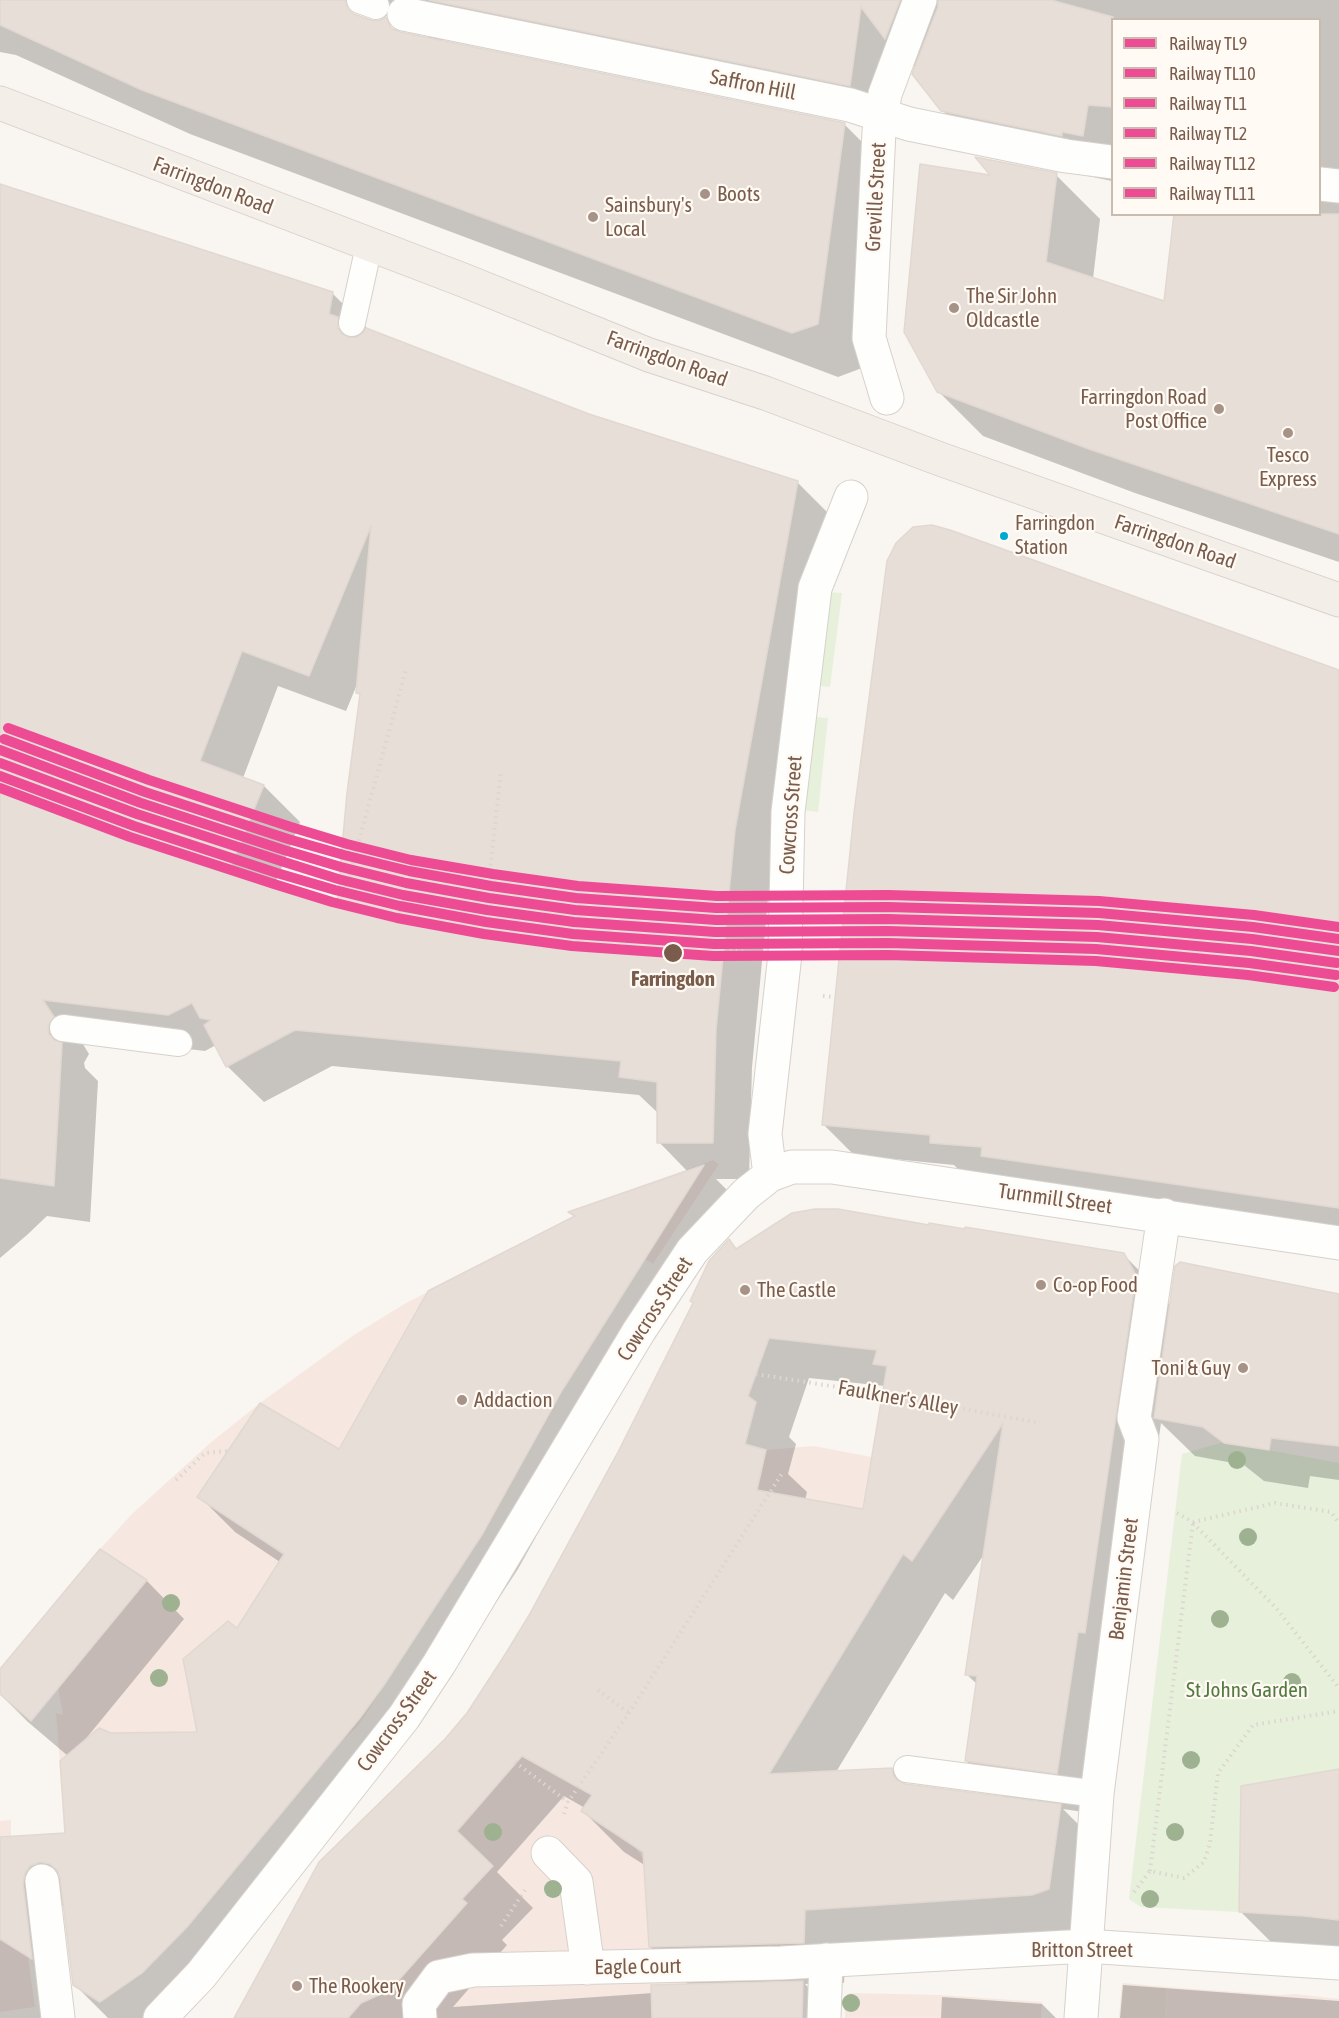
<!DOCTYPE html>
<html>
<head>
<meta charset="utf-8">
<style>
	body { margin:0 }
	#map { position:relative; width:1339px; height:2018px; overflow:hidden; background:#f9f5f0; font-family:"Asap Condensed",sans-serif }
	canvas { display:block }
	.legend { position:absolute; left:1111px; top:18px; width:210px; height:198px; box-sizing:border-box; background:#fffaf3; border:2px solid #cabbb1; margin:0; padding:8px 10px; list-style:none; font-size:18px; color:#7a5c4d }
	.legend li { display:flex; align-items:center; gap:12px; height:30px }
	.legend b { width:30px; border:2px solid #cabbb1 }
</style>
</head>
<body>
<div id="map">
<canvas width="1339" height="2018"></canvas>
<ul class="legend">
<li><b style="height:8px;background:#ee4b95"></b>Railway TL9</li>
<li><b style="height:8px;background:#ee4b95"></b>Railway TL10</li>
<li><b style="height:8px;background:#ee4b95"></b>Railway TL1</li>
<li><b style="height:8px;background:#ee4b95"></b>Railway TL2</li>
<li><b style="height:8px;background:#ee4b95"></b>Railway TL12</li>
<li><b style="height:8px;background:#ee4b95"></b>Railway TL11</li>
</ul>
</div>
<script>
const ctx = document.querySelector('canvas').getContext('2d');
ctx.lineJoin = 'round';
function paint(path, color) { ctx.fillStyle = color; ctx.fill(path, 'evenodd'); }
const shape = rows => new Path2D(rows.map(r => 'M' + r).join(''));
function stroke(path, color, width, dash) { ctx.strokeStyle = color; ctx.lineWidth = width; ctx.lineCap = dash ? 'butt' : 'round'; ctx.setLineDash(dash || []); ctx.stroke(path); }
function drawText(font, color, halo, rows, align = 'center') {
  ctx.font = font + ' "Asap Condensed",sans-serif'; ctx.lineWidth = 4.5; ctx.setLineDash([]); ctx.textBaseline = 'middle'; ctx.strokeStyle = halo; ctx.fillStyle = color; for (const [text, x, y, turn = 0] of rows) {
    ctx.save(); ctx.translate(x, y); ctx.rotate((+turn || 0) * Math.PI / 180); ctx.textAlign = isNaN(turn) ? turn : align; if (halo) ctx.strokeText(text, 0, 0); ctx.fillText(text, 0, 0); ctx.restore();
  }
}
const residential = shape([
	[1122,1983,1167,1987,1165,2018,1119,2018]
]);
const commercial = shape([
	[713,1160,719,1164,653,1264,643,1258,575,1370,486,1529,362,1720,356,1728,317,1764,196,1916,70,1892,56,1713,63,1715,58,1688,31,1721,0,1695,0,1669,100,1549,132,1514,209,1444,260,1403,354,1335,406,1303,575,1217,568,1212],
	[814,1446,871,1457,863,1509,795,1497,666,1681,582,1811,634,1846,644,1859,802,1941,802,2018,348,2018,361,2003,390,1990,467,1904,462,1899,493,1866,451,1826,756,1494,766,1450],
	[11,1820,11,1836,35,2007,0,2012,0,1821],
	[1167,1987,1279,1995,1295,1994,1339,1999,1339,2018,1165,2018],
	[849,1993,940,1995,1042,2002,1041,2018,845,2018,845,1999]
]);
const green = shape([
	[826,592,842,593,830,687,815,685],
	[813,717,828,718,818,812,802,810],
	[1224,1442,1339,1463,1339,1769,1241,1786,1239,1912,1141,1907,1129,1899,1182,1454]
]);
const shadow = shape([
	[0,0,278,0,435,45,426,35,405,29,365,0,1339,0,1339,562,1135,493,983,436,938,391,993,178,1056,175,1100,219,1093,279,1165,303,1320,214,1320,20,1112,20,1112,181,986,155,942,110,916,68,904,56,894,129,453,39,437,41,844,124,889,169,862,368,838,377,190,134,16,55,0,52],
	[0,185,332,293,369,330,588,415,798,483,834,519,771,867,752,1067,749,1179,716,1179,738,1201,598,1425,518,1569,419,1720,164,2018,108,2018,74,1984,65,1903,60,1909,65,2018,0,2018,0,1839,67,1834,68,1756,28,1722,0,1694,0,1672,100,1551,147,1581,184,1619,84,1741,111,1735,199,1733,238,1630,280,1562,235,1532,199,1496,340,1451,575,1218,571,1213,688,1172,659,1142,659,1114,639,1095,332,1066,264,1102,227,1066,216,1045,205,1051,78,1036,89,1054,84,1063,85,1068,98,1081,90,1222,47,1216,27,1235,0,1258],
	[336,319,339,322,339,336,336,336],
	[358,682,358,692,362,696,339,905,275,884,300,822,264,786,243,778,278,686,346,711],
	[1339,672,1339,1234,962,1173,954,1165,854,1155,823,1124],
	[931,1227,1123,1254,1164,1296,1171,1307,1339,1295,1339,1480,1310,1476,1308,1488,1264,1481,1244,1465,1195,1456,1161,1423,1126,1673,1097,1814,1063,1809,1101,1847,1090,1930,846,1951,844,1983,805,1984,838,2018,236,2018,446,1740,469,1714,530,1618,619,1453,729,1241,738,1250],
	[809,1378,885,1386,864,1511,805,1500,807,1492,788,1474,796,1444,789,1437],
	[985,1553,966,1674,978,1685,966,1761,1004,1798,908,1786,892,1769,836,1772,945,1593,953,1600],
	[564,1796,585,1808,583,1811,624,1852,646,1866,650,1947,689,1985,653,1993,453,2007,507,1945,502,1940,533,1908,497,1872],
	[1339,1771,1339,1954,1280,1951,1241,1912],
	[1123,1985,1339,2001,1339,2018,1120,2018],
	[942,1997,1042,2004,1056,2018,941,2018]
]);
const building = shape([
	[0,0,345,0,348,9,354,14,371,20,379,21,386,17,391,28,400,32,845,123,818,324,792,333,142,90,0,25,0,0],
	[429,0,900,0,885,39,861,7,850,86,429,0],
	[938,0,1051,0,1113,17,1113,107,1088,105,1083,136,1062,132,1062,136,941,111,912,74,938,7,938,0],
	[975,157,1057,173,1046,262,1164,301,1174,214,1339,214,1339,534,1089,449,937,392,904,332,920,164,990,175,975,157],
	[0,184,333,292,329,314,338,317,338,328,342,334,348,337,357,337,363,333,366,328,589,414,798,481,735,830,716,1030,713,1143,657,1143,657,1082,619,1077,621,1061,295,1030,226,1067,204,1025,211,1020,200,1018,192,1003,168,1015,43,1000,54,1017,48,1026,49,1034,54,1040,62,1043,54,1186,0,1178,0,184],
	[371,526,356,693,360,694,347,793,337,903,230,868,264,785,200,761,242,651,309,676,371,526],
	[932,525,950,530,1339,670,1339,1208,981,1156,982,1147,930,1143,930,1135,822,1125,854,813,887,561,896,543,913,527,932,525],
	[704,1165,563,1389,483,1533,384,1685,360,1718,187,1927,142,1973,100,2002,73,1985,60,1878,57,1870,50,1864,40,1862,30,1866,25,1873,23,1883,32,1959,0,1939,0,1837,65,1833,60,1761,99,1728,111,1733,197,1732,183,1659,228,1621,237,1628,284,1554,197,1497,260,1403,339,1449,428,1291,575,1216,568,1212,704,1165],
	[815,1209,838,1209,929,1225,929,1223,965,1229,965,1227,1124,1253,1136,1275,1085,1633,1078,1632,1057,1774,965,1761,977,1676,965,1675,1003,1423,912,1561,903,1554,769,1774,892,1768,893,1775,897,1780,905,1784,1061,1804,1049,1889,1032,1895,805,1910,804,1943,649,1947,643,1852,581,1811,592,1795,522,1756,457,1831,493,1866,462,1899,467,1903,390,1990,361,2003,348,2018,234,2018,319,1862,445,1739,467,1713,506,1653,528,1617,618,1452,693,1303,690,1301,709,1261,729,1239,736,1249,792,1213,815,1209],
	[769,1338,877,1350,873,1364,887,1366,863,1509,757,1490,766,1450,745,1444,756,1402,748,1396,769,1338],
	[1180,1262,1339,1294,1339,1446,1271,1438,1269,1450,1224,1443,1203,1427,1154,1418,1175,1266,1180,1262],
	[100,1549,147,1580,31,1721,0,1694,0,1669,100,1549],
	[1339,1769,1339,1920,1304,1916,1239,1912,1241,1786,1339,1769],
	[803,1981,802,2018,652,2018,651,1985,803,1981]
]);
const path = shape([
	[346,887,406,670],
	[484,925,501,771],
	[724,948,743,950],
	[823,996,835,997],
	[756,1374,881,1394,1040,1423],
	[176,1480,205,1453,227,1451],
	[1177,1513,1193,1522,1275,1503,1331,1512,1339,1523],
	[1193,1523,1276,1608,1339,1688],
	[598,1690,629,1713],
	[515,1762,568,1802],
	[564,1814,568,1802,629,1713,783,1472],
	[1150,1871,1193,1522],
	[1134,1892,1150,1871,1184,1878,1204,1862,1210,1843,1218,1773,1253,1725,1339,1711],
	[501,1926,525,1890]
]);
const lane = shape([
	[360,0,376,6],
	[352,323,369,246],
	[63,1028,179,1043],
	[907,1769,1097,1794]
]);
const street = shape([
	[404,14,850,105,909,124,1066,156,1112,162],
	[1320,184,1339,186],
	[887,398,869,338,879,131,885,94,920,0],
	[770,1175,765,1134,785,954,788,812,815,588,851,497],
	[548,1853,576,1882,588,1968],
	[42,1881,58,2018],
	[160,2018,201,1975,404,1717,439,1664,639,1331,692,1251,746,1194,770,1175,792,1167,832,1167,1339,1243],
	[420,2018,419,2004,439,1977,473,1970,781,1963,1086,1946,1339,1963],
	[824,2018,826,1960],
	[1081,2018,1097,1794,1142,1439,1134,1418,1164,1215]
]);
const primary = shape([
	[0,103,463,280,649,355,765,393,940,459,1339,600]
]);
const rail1 = shape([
	[0,750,141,803,284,850,341,867,406,883,489,898,575,910,716,920,888,919,1098,925,1252,939,1339,951]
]);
const rail2 = shape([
	[0,763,137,814,281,861,338,879,403,895,487,910,574,922,715,932,888,931,1097,937,1251,951,1337,963]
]);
const rail3 = shape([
	[4,739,145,792,288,839,344,855,409,871,491,886,576,898,716,908,888,907,1099,913,1253,927,1339,939]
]);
const rail4 = shape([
	[0,776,134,826,277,873,335,890,400,906,486,922,573,934,714,944,888,943,1096,949,1249,963,1336,975]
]);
const rail5 = shape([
	[8,728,149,780,291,827,347,844,411,860,493,874,578,886,717,896,888,895,1099,901,1254,915,1339,927]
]);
const rail6 = shape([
	[0,788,130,837,274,884,332,902,397,918,484,934,572,946,713,956,888,955,1096,961,1248,975,1334,987]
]);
const trees = [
	[1237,1460],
	[1248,1537],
	[171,1603],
	[1220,1619],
	[159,1678],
	[1292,1682],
	[1191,1760],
	[493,1832],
	[1175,1832],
	[553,1889],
	[1150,1899],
	[851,2003]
];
const markers = [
	[705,194,6,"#a69286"],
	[593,217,6,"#a69286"],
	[954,308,6,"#a69286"],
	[1219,409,6,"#a69286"],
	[1288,433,6,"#a69286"],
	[1004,536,5,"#00a9ce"],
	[673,953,10,"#7a5c4d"],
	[1041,1285,6,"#a69286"],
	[745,1290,6,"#a69286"],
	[1243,1368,6,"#a69286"],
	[462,1400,6,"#a69286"],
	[297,1986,6,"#a69286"]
];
const busNames = [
	["Farringdon",1015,524],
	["Station",1015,548]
];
const streetNames = [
	["Saffron Hill",753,85,11],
	["Farringdon Road",213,186,21],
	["Greville Street",876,197,-87],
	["Farringdon Road",667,359,20],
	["Farringdon Road",1175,542,19],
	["Cowcross Street",791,815,-86],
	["Turnmill Street",1055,1199,8],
	["Cowcross Street",655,1309,-57],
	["Faulkner's Alley",898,1398,10],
	["Benjamin Street",1124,1579,-83],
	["Cowcross Street",397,1721,-54],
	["Britton Street",1082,1950],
	["Eagle Court",638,1967,-1]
];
const poiNames = [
	["Boots",717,194],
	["Sainsbury's",605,205],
	["Local",605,229],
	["The Sir John",966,296],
	["Oldcastle",966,320],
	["Farringdon Road",1207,397,"right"],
	["Post Office",1207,421,"right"],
	["Tesco",1288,455,"center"],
	["Express",1288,479,"center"],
	["Co-op Food",1053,1285],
	["The Castle",757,1290],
	["Toni & Guy",1231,1368,"right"],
	["Addaction",474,1400],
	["The Rookery",309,1986]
];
const stopNames = [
	["Farringdon",673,979]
];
const parkNames = [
	["St Johns Garden",1247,1690]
];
paint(residential, '#f2e8de');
paint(commercial, '#f6e8e1');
paint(green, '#e7f0db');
paint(shadow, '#0003');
paint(building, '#e6ded7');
stroke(building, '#e2d8d2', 1.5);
stroke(lane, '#d7d1cb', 28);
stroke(street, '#d7d1cb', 35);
stroke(primary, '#dad1cc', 35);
stroke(path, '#dcd5d0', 4, [1.5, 4.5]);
stroke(lane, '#fefefd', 26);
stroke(street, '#fefefd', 33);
stroke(primary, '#f3eee8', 33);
stroke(rail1, '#ee4b95', 10);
stroke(rail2, '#ee4b95', 10);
stroke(rail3, '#ee4b95', 10);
stroke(rail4, '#ee4b95', 10);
stroke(rail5, '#ee4b95', 10);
stroke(rail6, '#ee4b95', 10);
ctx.fillStyle = '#9eb190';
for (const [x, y] of trees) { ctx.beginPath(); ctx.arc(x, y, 9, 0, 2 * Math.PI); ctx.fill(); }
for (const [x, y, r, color] of markers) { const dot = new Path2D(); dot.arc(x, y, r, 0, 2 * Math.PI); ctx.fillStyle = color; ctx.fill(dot); stroke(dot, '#fffaf3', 2); }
drawText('20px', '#7a5c4d', '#fffaf3', busNames, 'left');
drawText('21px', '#7a5c4d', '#fffaf3', streetNames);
drawText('21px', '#7a5c4d', '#fffaf3', poiNames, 'left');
drawText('bold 21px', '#7a5c4d', '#fffaf3', stopNames);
drawText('21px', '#537a41', '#fffaf3', parkNames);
</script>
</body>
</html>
